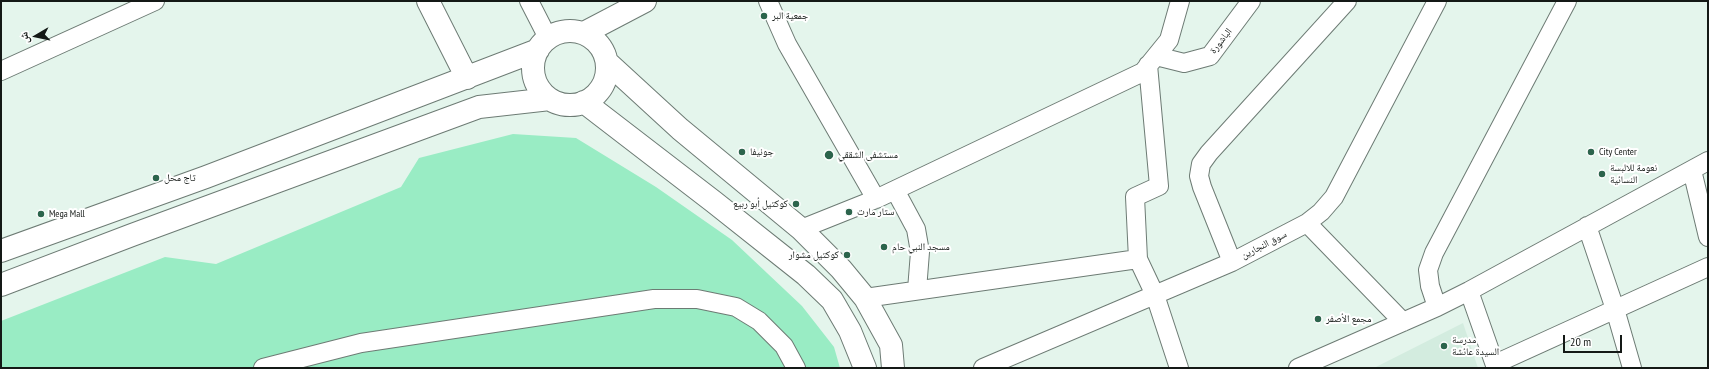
<!DOCTYPE html>
<html>
<head>
<meta charset="utf-8">
<style>
	body { margin:0 }
	#map { position:relative; width:1709px; height:369px; overflow:hidden; background:#e4f5ec; font-family:"PT Sans Narrow","Noto Naskh Arabic",sans-serif }
	canvas { display:block }
	.frame { position:absolute; inset:0; border:2px solid #141916; pointer-events:none }
	.north { position:absolute; left:16px; top:16px; width:40px; height:40px; -webkit-text-stroke:3px #fff; paint-order:stroke; rotate:261deg; font-size:11px; font-weight:700; line-height:16px; text-align:center; color:#141916 }
	.north::after { content:''; display:block; margin:auto; width:14px; height:18px; background:#141916; clip-path:polygon(50% 0,100% 100%,50% 72%,0 100%) }
	.scale { position:absolute; left:1563px; top:335px; width:59px; height:18px; box-sizing:border-box; border:2px solid #141916; border-top:0; padding-left:5px; font-size:12px; line-height:14px; white-space:nowrap; color:#141916; -webkit-text-stroke:3px #fff; paint-order:stroke }
</style>
</head>
<body>
<div id="map">
<canvas width="1709" height="369"></canvas>
<div class="frame"></div>
<div class="north">ش</div>
<div class="scale">20 m</div>
</div>
<script>
const ctx = document.querySelector('canvas').getContext('2d');
ctx.lineJoin = 'round';
function paint(path, color) { ctx.fillStyle = color; ctx.fill(path, 'evenodd'); }
const shape = rows => new Path2D(rows.map(r => 'M' + r).join(''));
function stroke(path, color, width, dash) { ctx.strokeStyle = color; ctx.lineWidth = width; ctx.lineCap = dash ? 'butt' : 'round'; ctx.setLineDash(dash || []); ctx.stroke(path); }
function drawText(font, color, halo, rows, align = 'center') {
  ctx.font = font + ' "PT Sans Narrow","Noto Naskh Arabic",sans-serif'; ctx.lineWidth = 4; ctx.setLineDash([]); ctx.textBaseline = 'middle'; ctx.strokeStyle = halo; ctx.fillStyle = color; for (const [text, x, y, turn = 0] of rows) {
    ctx.save(); ctx.translate(x, y); ctx.rotate((+turn || 0) * Math.PI / 180); ctx.textAlign = isNaN(turn) ? turn : align; if (halo) ctx.strokeText(text, 0, 0); ctx.fillText(text, 0, 0); ctx.restore();
  }
}
const built = shape([
	[1463,323,1478,368,1374,368]
]);
const green = shape([
	[513,134,576,138,656,187,732,240,802,306,834,347,840,368,1,368,1,321,165,257,216,264,401,187,419,158]
]);
const street = shape([
	[529,1,548,38],
	[768,1,787,44,876,199],
	[1156,56,1184,63,1210,56,1251,1],
	[1148,65,1159,186,1135,197,1138,259,1155,295,1179,368],
	[1,71,155,1],
	[1692,170,1708,237],
	[895,190,916,229,920,252,917,290],
	[1307,223,1403,322],
	[1587,226,1615,309,1632,368],
	[801,229,876,199,1143,72,1169,40,1180,1],
	[1232,262,1202,187,1199,176,1201,164,1209,153,1347,1],
	[1469,291,1496,368],
	[865,298,1138,259],
	[1437,307,1430,286,1428,270,1434,253,1567,1],
	[1495,364,1708,267],
	[263,368,361,343,654,299,697,299,736,307,759,321,784,346,796,368],
	[983,368,1232,262,1307,223,1321,212,1334,197,1437,1],
	[1298,368,1437,307,1469,291,1708,161]
]);
const secondary = shape([
	[428,1,467,78],
	'533 68a37 37 0 1 1 74 0a37 37 0 1 1-74 0Z',
	[584,33,645,1],
	[607,62,680,129,801,229,841,269,865,298,891,345,893,368],
	[584,102,714,202,806,275,832,300,850,331,865,368],
	[1,251,206,177,538,50],
	[1,285,132,235,479,107,550,99]
]);
const markers = [
	[764,16,4,"#2c644c"],
	[742,152,4,"#2c644c"],
	[1591,152,4,"#2c644c"],
	[829,155,5,"#2c644c"],
	[1602,174,4,"#2c644c"],
	[156,178,4,"#2c644c"],
	[796,204,4,"#2c644c"],
	[849,212,4,"#2c644c"],
	[41,214,4,"#2c644c"],
	[884,247,4,"#2c644c"],
	[847,255,4,"#2c644c"],
	[1318,319,4,"#2c644c"],
	[1444,346,4,"#2c644c"]
];
const poiNames = [
	["جمعية البر",772,16],
	["جونيفا",750,152],
	["City Center",1599,152],
	["مستشفى الشققي",838,155],
	["نعومة للالبسة",1610,168],
	["النسائية",1610,180],
	["تاج محل",164,178],
	["كوكتيل أبو ربيع",788,204,"right"],
	["ستار مارت",857,212],
	["Mega Mall",49,214],
	["مسجد النبي حام",892,247],
	["كوكتيل مشوار",839,255,"right"],
	["مجمع الأصفر",1326,319],
	["مدرسة",1452,340],
	["السيدة عائشة",1452,352]
];
const streetNames = [
	["الباشورة",1221,41,-52],
	["سوق النجارين",1264,245,-27]
];
paint(built, '#d3ecdf');
paint(green, '#99ecc4');
stroke(street, '#6d7b74', 20);
stroke(secondary, '#6d7b74', 24);
stroke(street, '#fff', 18);
stroke(secondary, '#fff', 22);
for (const [x, y, r, color] of markers) { const dot = new Path2D(); dot.arc(x, y, r, 0, 2 * Math.PI); ctx.fillStyle = color; ctx.fill(dot); stroke(dot, '#fff', 1.5); }
drawText('10px', '#141916', '#fff', poiNames, 'left');
drawText('10px', '#141916', '#fff', streetNames);
</script>
</body>
</html>
